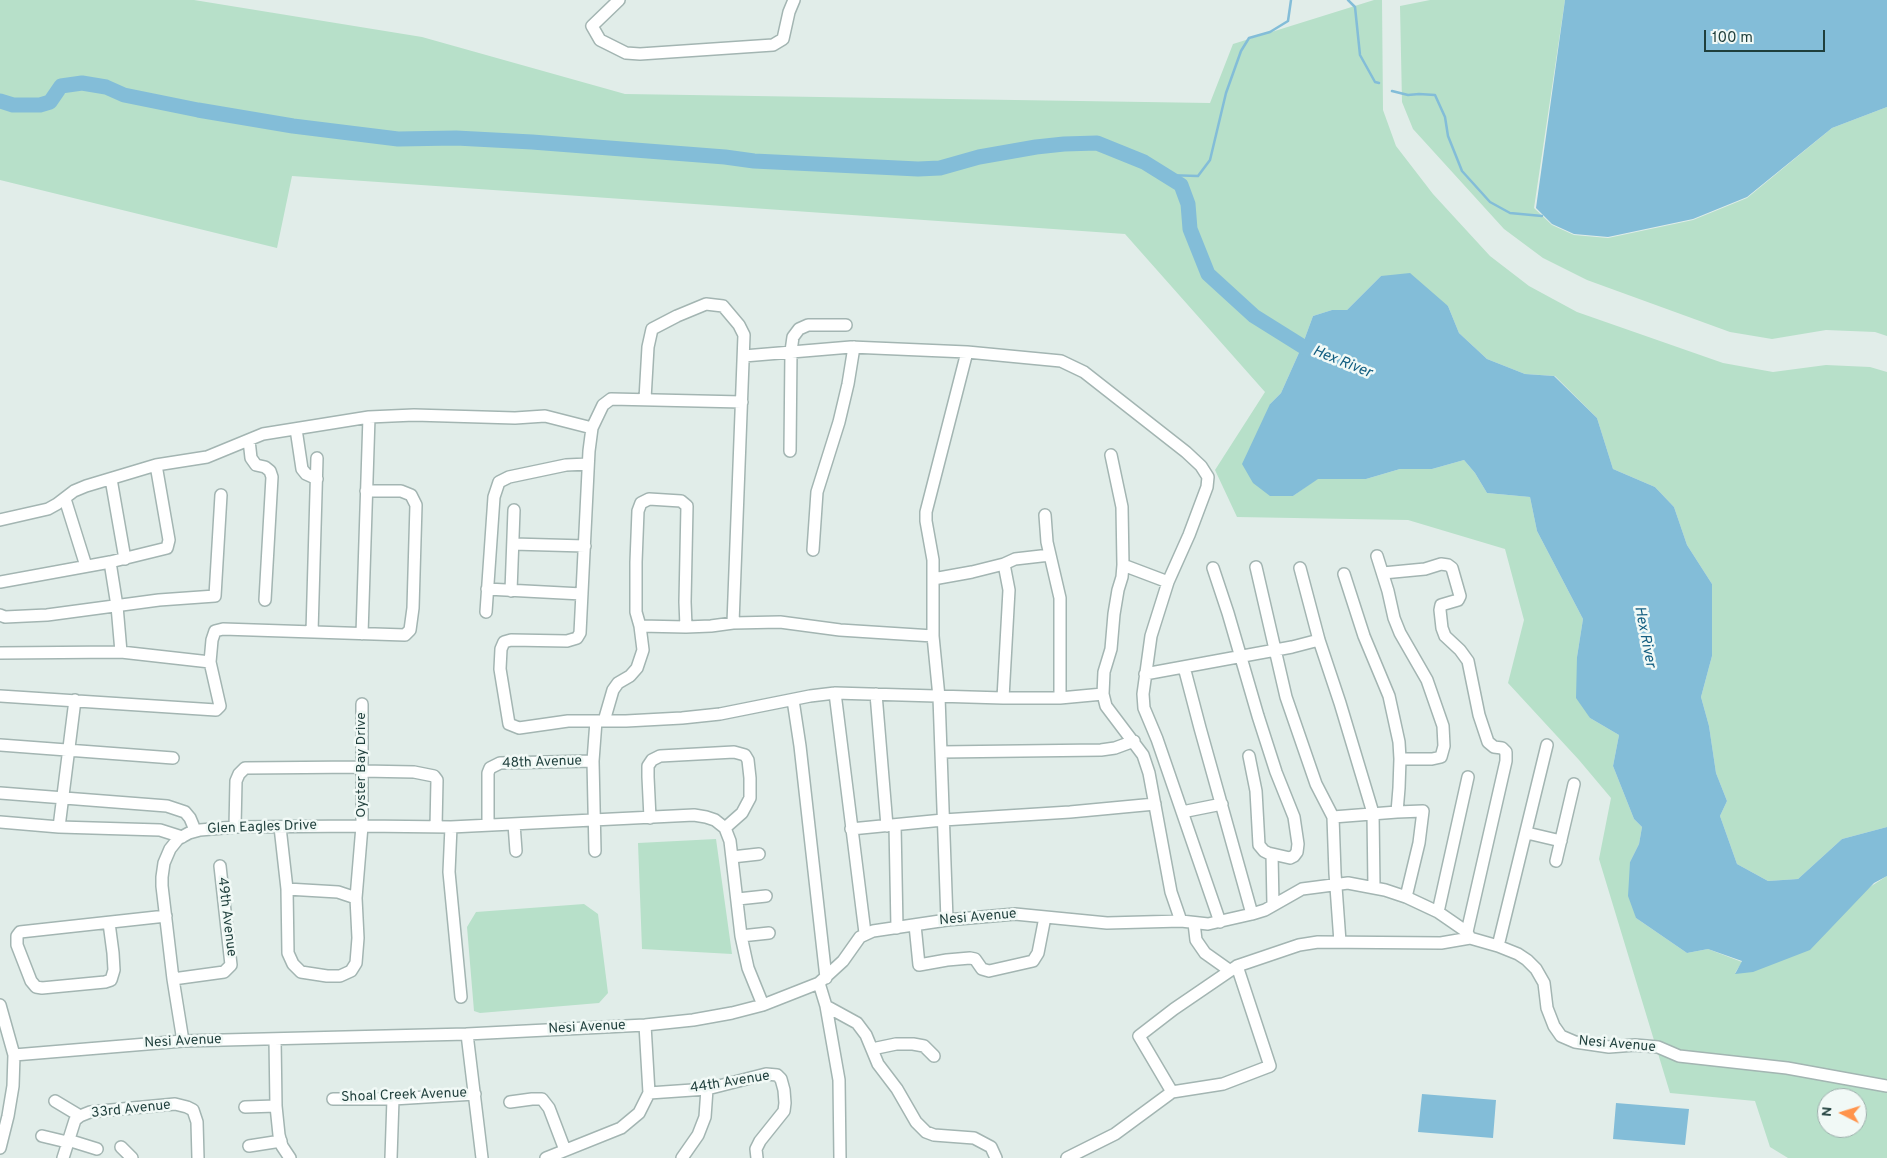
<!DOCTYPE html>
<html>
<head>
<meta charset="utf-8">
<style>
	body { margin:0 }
	#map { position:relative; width:1887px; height:1158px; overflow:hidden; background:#e1ede9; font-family:Overpass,sans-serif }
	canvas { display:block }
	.north { position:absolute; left:1817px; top:1088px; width:50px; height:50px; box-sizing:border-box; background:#f1f9f6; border:1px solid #9dafac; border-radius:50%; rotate:275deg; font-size:14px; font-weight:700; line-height:20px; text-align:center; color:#1f3f3c }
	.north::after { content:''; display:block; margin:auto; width:18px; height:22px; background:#ff944c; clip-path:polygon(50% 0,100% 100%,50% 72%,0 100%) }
	.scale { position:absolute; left:1704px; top:30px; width:121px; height:22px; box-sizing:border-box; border:2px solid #1f3f3c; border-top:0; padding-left:6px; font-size:15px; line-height:18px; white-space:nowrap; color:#1f3f3c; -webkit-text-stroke:4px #f1f9f6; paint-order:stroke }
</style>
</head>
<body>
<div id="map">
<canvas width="1887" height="1158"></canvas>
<div class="north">N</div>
<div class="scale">100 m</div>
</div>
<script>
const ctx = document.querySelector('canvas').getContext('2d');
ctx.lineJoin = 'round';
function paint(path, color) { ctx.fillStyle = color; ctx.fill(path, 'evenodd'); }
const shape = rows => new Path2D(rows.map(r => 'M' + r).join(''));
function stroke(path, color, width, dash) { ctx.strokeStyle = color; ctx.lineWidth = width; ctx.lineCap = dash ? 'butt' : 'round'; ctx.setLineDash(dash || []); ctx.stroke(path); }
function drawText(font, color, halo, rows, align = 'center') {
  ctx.font = font + ' Overpass,sans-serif'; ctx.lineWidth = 5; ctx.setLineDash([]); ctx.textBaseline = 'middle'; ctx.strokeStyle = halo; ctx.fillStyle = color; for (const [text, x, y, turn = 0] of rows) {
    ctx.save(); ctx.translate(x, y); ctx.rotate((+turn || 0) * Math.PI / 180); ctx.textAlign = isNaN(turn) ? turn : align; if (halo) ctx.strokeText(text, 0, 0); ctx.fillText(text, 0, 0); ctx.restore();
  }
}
const green = shape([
	[0,0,194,0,422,37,625,94,1210,103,1233,44,1374,0,1382,0,1383,110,1396,146,1433,194,1490,256,1529,286,1577,312,1723,363,1773,372,1826,365,1870,367,1887,372,1887,827,1842,839,1798,879,1768,881,1737,864,1720,816,1727,801,1716,773,1709,726,1701,697,1712,656,1712,584,1687,545,1674,507,1655,487,1613,469,1597,418,1555,376,1525,374,1487,359,1459,333,1448,306,1381,276,1347,310,1332,310,1313,316,1302,346,1281,393,1270,404,1293,496,1318,478,1366,479,1400,469,1432,469,1464,460,1475,473,1487,493,1530,497,1537,531,1583,619,1577,657,1590,718,1619,735,1613,766,1634,819,1642,827,1639,844,1630,862,1636,918,1687,953,1708,949,1742,962,1735,973,1887,876,1887,1158,1788,1158,1770,1147,1755,1101,1670,1093,1599,859,1611,798,1579,760,1508,683,1524,620,1505,549,1408,520,1237,517,1215,470,1265,392,1125,234,292,176,277,248,0,180],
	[1827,1098,1857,1098,1857,1128,1827,1128],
	[1430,0,1565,0,1534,208,1552,225,1574,235,1608,238,1693,220,1747,198,1832,128,1887,107,1887,336,1875,332,1826,330,1772,339,1730,332,1587,280,1543,258,1504,229,1413,129,1402,102,1400,6],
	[716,839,732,954,642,949,638,843],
	[584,904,598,914,608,993,599,1003,480,1013,474,1011,467,927,476,912]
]);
const water = shape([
	[1565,0,1887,0,1887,107,1832,128,1747,197,1693,219,1608,237,1574,234,1552,224,1536,208],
	[1410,273,1448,306,1459,333,1487,359,1525,374,1554,376,1597,418,1613,469,1655,487,1674,507,1687,545,1712,584,1712,656,1701,697,1709,726,1716,773,1727,801,1720,816,1737,864,1768,881,1798,879,1842,839,1887,827,1887,876,1874,883,1810,950,1753,972,1735,974,1742,961,1708,949,1687,953,1636,918,1628,896,1630,862,1639,844,1642,827,1634,819,1613,766,1619,735,1590,718,1576,698,1577,657,1583,619,1537,531,1530,497,1487,493,1475,473,1464,460,1432,469,1400,469,1366,479,1318,479,1293,496,1270,496,1253,483,1242,464,1270,404,1281,393,1302,346,1313,316,1332,310,1347,310,1381,276],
	[1422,1094,1496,1100,1493,1138,1418,1132],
	[1616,1103,1689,1109,1685,1145,1613,1139]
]);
const stream = shape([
	[1348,0,1355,7,1360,55,1375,82,1379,83],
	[1392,91,1408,95,1419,94,1435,95,1445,117,1448,136,1462,171,1490,202,1510,213,1542,216],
	[1165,175,1198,176,1210,160,1226,93,1241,51,1249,38,1270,32,1288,21,1291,0]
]);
const river = shape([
	[0,101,13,105,40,105,50,102,61,86,82,83,106,87,124,95,198,110,293,126,398,139,456,138,532,142,725,157,754,161,918,169,940,168,979,157,1036,147,1064,144,1097,143,1144,162,1181,185,1188,204,1190,229,1208,274,1254,316,1302,346,1320,354]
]);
const minor = shape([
	[619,0,592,26,600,40,626,53,640,54,773,45,783,39,789,12,794,0],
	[744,356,851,347,967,352,1061,361,1084,372,1186,452,1201,466,1208,477,1207,487,1189,535,1168,582,1151,636,1143,694,1144,708,1157,739,1220,922],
	[645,399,648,347,652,329,677,316,706,304,723,306,739,325,744,335,733,623],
	[742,402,611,399,603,405,592,428,589,451,580,633,577,638,567,641,511,640,504,642,501,649,500,669,509,724,519,728,568,721,626,721,682,718,720,714,810,696,835,693,1003,698,1060,698,1103,694],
	[296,429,302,469,306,474,317,479],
	[249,440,251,458,256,465,265,467,270,471,272,477,265,600],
	[790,451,791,351,793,337,799,329,808,325,846,325],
	[1111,455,1122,507,1123,565,1122,577,1118,590,1114,614,1111,649,1104,672,1103,694,1106,706,1143,755,1149,773,1171,892,1181,921],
	[111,479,125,559],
	[65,499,86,566],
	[1045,515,1047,542,1060,598,1060,698],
	[0,520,48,509,57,504,74,491,86,486,156,465,207,457,263,434,369,417,414,415,515,418,545,416,592,428],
	[513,544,585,546],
	[813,550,817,492,839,422,848,384,854,347],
	[1377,556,1388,591,1394,618,1400,633,1427,680,1443,726,1444,746,1441,757,1432,759,1400,759],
	[110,562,117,606,121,652],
	[1123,565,1168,582],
	[1256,567,1286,697,1316,784,1333,817,1335,873,1340,942],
	[1213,568,1228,613,1258,716,1276,772,1294,817,1298,844,1297,852,1294,856,1290,858,1268,853,1264,851,1259,845,1256,791,1249,756],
	[1300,568,1319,640,1340,703,1373,813,1374,887],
	[1383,573,1425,569,1441,564,1448,565,1452,568,1460,596,1458,600,1441,605,1440,610,1442,628,1445,636,1460,650,1468,661,1479,715,1488,742,1494,747,1502,748,1506,752,1506,761,1467,932],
	[933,579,972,572,1004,564,1015,559,1050,555],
	[0,582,110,562,167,548,169,540,156,465],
	[487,589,582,594],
	[511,591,514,510],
	[486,612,494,497,499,482,509,477,566,465,588,464],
	[0,615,5,617,47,615,159,600,215,596,221,495],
	[640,626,686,627,711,626,733,623,780,622,840,630,933,636],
	[312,632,317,458],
	[362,634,369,417],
	[0,653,121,652,210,662],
	[1184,667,1200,728,1252,914],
	[1145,674,1292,647,1319,640],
	[835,693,865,933],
	[876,694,887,826],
	[0,696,216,710,220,706,210,662,212,640,215,631,223,629,405,635,410,630,413,608,416,505,411,495,401,491,366,491],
	[1003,698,1009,590,1004,564],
	[793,700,800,746,826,978],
	[604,721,613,690,618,683,630,676,637,668,643,650,640,626,636,612,636,562,638,511,641,503,649,499,681,501,687,506,685,602,686,627],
	[0,745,173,758],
	[941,752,1101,750,1115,748,1134,741],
	[593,761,596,721],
	[362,771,414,772,434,776,437,780,436,827],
	[0,793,167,806,185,812,190,818,195,830],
	[1182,812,1222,804],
	[1397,812,1423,811,1419,843,1406,897],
	[1333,817,1397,812,1399,788,1400,759,1399,742,1389,696,1364,636,1344,574],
	[650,818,648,777,648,766,652,760,660,756,734,752,745,755,748,760,750,778,750,798,742,813,725,828],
	[0,822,59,827,160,830,182,837],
	[514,824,516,851],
	[488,825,488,773,490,768,500,763,593,761,595,851],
	[895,825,897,928],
	[59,827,75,700],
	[235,827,236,781,239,774,245,768,362,767],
	[280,827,287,889,288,953,293,964,301,972,327,976,340,976,351,971,356,963,358,938,356,898,338,892,287,889],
	[451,827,449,872,461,997],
	[851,829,943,820,1070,812,1155,804],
	[1527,833,1561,841],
	[1272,854,1273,905],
	[732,857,759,854],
	[1556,861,1574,784],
	[356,898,362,826,362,704],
	[738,899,766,896],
	[1438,912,1468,777],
	[947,920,939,697,933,636,933,560,926,521,926,512,967,352],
	[109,923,113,953,114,970,111,980,105,982,42,988,36,987,31,981,17,945,17,936,20,932,166,916],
	[1194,923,1196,940,1205,953,1229,970],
	[915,925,919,965,947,960,970,958,975,959,982,969,989,971,1033,961,1038,953,1045,917],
	[741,936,769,933],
	[1498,946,1547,745],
	[173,979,224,972,231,965,220,866],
	[819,983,826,1006,839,1080,840,1158],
	[0,1005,14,1055,13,1086,8,1116,0,1148],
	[826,1006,857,1023,866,1035,878,1064,897,1089,916,1122,926,1132,934,1135,974,1138,991,1147,996,1158],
	[467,1034,482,1158],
	[275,1039,276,1106,279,1135,282,1146,290,1158],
	[183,1041,173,979,162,886,162,877,164,863,170,849,178,839,189,833,200,830,235,827,362,826,451,827,694,815,706,817,715,820,725,828,730,841,741,936,748,968,763,1005],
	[872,1049,896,1044,913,1044,924,1046,934,1056],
	[14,1055,183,1041,467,1034,645,1025,693,1020,732,1013,763,1005,819,983,843,961,860,937,873,931,947,920,1015,914,1107,923,1181,921,1208,924,1252,914,1265,910,1302,889,1348,883,1385,890,1406,897,1438,912,1467,932,1470,938,1498,946,1518,954,1527,960,1536,969,1544,983,1547,1008,1554,1026,1561,1036,1575,1042,1609,1047,1635,1045,1658,1047,1679,1056,1787,1068,1887,1086],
	[1172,1092,1139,1036,1174,1009,1237,966,1299,945,1318,942,1441,943,1470,938],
	[649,1093,707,1089,766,1074,777,1075,781,1079,784,1090,785,1103,784,1111,760,1141,756,1149,757,1158],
	[333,1099,393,1099,475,1094],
	[55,1101,80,1116],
	[510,1102,532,1099,542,1099,549,1108,565,1150],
	[245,1107,276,1106],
	[42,1136,67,1142],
	[68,1140,97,1149],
	[249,1146,281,1141],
	[121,1147,132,1158],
	[63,1158,75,1120,80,1116,90,1112,175,1104,187,1107,193,1110,197,1122,198,1158],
	[391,1158,393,1099],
	[546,1158,621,1128,639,1113,649,1093,645,1025],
	[682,1158,698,1135,705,1117,707,1089],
	[1067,1158,1115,1134,1172,1092,1223,1084,1270,1066,1237,966]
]);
const streetNames = [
	["48th Avenue",542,763,-2],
	["Oyster Bay Drive",362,765,-90],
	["Glen Eagles Drive",262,828,-2],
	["49th Avenue",226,917,83],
	["Nesi Avenue",978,918,-5],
	["Nesi Avenue",587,1028,-3],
	["Nesi Avenue",183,1042,-3],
	["Nesi Avenue",1617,1045,5],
	["44th Avenue",730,1083,-9],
	["Shoal Creek Avenue",404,1096,-2],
	["33rd Avenue",131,1110,-6]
];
const waterNames = [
	["Hex River",1342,363,22],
	["Hex River",1644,637,79]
];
paint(green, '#b7e0c9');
paint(water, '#83bdd8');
stroke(stream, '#83bdd8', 2.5);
stroke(river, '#83bdd8', 15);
stroke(minor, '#a3b5b2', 14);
stroke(minor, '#fff', 11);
drawText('14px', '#1f3f3c', '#f1f9f6', streetNames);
drawText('italic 15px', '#135e81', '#f1f9f6', waterNames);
</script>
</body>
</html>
